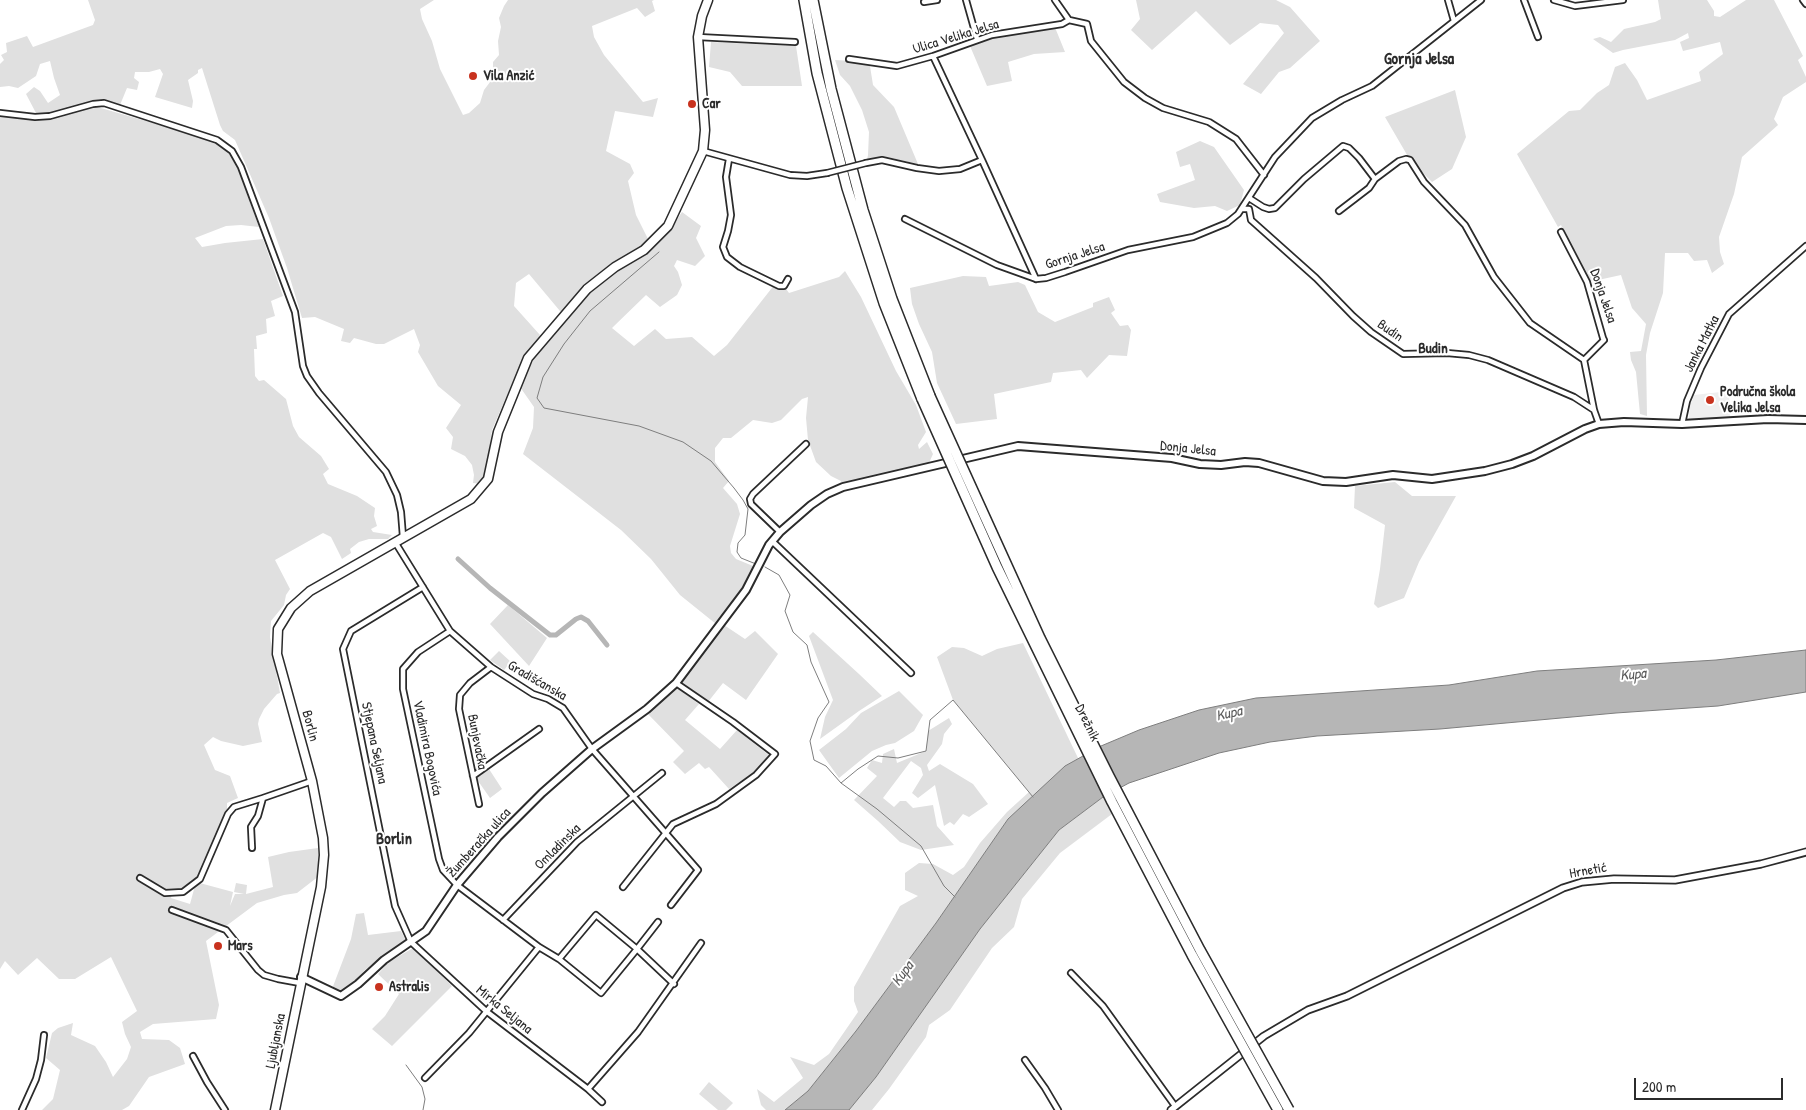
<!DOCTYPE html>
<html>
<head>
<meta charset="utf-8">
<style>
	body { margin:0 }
	#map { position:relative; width:1806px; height:1110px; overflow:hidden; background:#fff; font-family:"Patrick Hand",sans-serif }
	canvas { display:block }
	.scale { position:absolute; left:1634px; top:1078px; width:149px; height:22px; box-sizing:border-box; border:2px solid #2b2b2b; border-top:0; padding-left:6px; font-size:15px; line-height:18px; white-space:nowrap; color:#2b2b2b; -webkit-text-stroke:4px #fff; paint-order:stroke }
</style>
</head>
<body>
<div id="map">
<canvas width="1806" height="1110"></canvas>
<div class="scale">200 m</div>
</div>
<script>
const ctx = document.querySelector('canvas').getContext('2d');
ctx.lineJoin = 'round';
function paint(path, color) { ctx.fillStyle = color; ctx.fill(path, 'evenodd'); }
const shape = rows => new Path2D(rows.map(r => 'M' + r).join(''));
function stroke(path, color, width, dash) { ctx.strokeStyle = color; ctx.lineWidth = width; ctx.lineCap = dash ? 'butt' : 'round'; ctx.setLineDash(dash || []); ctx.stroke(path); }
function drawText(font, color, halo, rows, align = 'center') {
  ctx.font = font + ' "Patrick Hand",sans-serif'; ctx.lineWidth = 4; ctx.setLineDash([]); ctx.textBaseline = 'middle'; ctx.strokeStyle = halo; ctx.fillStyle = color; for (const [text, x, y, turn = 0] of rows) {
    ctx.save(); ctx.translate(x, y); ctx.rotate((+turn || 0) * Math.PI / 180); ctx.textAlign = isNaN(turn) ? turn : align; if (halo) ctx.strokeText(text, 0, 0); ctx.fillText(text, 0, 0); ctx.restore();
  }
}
const built = shape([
	[1729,391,1730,417,1689,420,1690,406,1694,395]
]);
const green = shape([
	[88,0,434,0,420,9,422,19,432,41,440,69,463,115,469,113,480,103,484,90,493,78,493,62,499,55,498,41,501,27,499,18,504,6,508,0,654,0,652,1,655,11,645,17,637,8,592,26,594,37,604,55,643,102,658,98,653,117,615,111,606,151,630,164,634,173,628,181,636,215,652,247,667,234,682,212,701,226,696,238,705,256,695,266,677,260,674,266,678,272,682,285,677,295,660,307,646,295,612,328,634,346,655,329,666,339,692,337,714,356,727,345,775,284,784,286,789,293,839,277,845,271,861,297,896,371,916,405,926,432,918,445,919,449,927,442,933,454,928,465,899,470,842,485,841,481,831,476,816,462,808,440,806,418,808,397,802,399,781,420,772,423,753,420,731,438,723,438,715,448,715,462,729,481,723,488,737,504,740,514,730,546,731,553,736,559,753,566,742,591,716,624,680,595,651,559,621,530,523,454,533,428,534,407,520,387,539,349,565,317,529,274,516,283,514,306,540,335,514,379,492,430,486,471,481,484,473,483,474,475,472,465,465,456,451,449,453,437,446,428,461,405,438,386,418,352,420,345,414,329,384,344,376,344,354,338,350,343,341,341,344,329,315,317,302,318,287,268,269,218,235,140,223,131,220,125,202,68,198,70,198,73,188,80,193,101,192,108,155,97,163,74,160,69,149,72,135,72,134,78,139,82,137,90,127,88,120,105,106,102,94,106,177,130,216,143,224,148,230,155,238,169,259,227,241,225,226,226,195,238,202,247,225,243,263,239,283,296,271,301,275,316,266,319,267,333,256,336,257,349,254,349,255,376,259,381,264,380,286,399,293,426,299,437,321,456,329,469,323,474,328,484,357,496,375,508,374,516,377,526,371,529,373,532,392,535,388,539,369,539,359,542,350,549,351,553,342,559,331,537,323,533,275,560,290,589,286,595,284,605,271,621,270,637,280,693,277,694,264,709,259,719,258,724,262,742,243,746,221,741,213,737,204,745,215,770,230,776,238,798,227,803,227,813,213,840,211,853,198,878,184,891,172,893,171,898,190,904,196,882,233,892,230,906,235,894,244,894,234,892,236,883,247,885,246,894,273,887,268,857,289,852,318,848,320,859,319,876,297,893,284,895,257,903,206,941,219,1005,216,1019,153,1024,140,1032,142,1039,169,1040,180,1048,185,1064,149,1077,129,1106,122,1110,42,1110,53,1099,60,1070,46,1058,52,1033,58,1028,73,1023,71,1035,95,1046,106,1062,113,1077,127,1059,131,1047,125,1034,122,1022,137,1011,111,957,75,979,59,979,37,958,18,975,5,961,0,969,0,116,38,120,36,113,26,94,34,87,40,91,48,103,60,95,54,78,50,61,40,64,36,76,18,88,9,86,0,87,0,64,4,60,1,55,7,52,6,43,27,36,33,47,93,25,95,20],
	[1136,0,1276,0,1290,7,1320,41,1290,68,1279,72,1261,94,1243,84,1284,33,1278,25,1260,23,1230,45,1196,11,1152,50,1131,30,1140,19],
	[1658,0,1707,0,1714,11,1714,16,1720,17,1746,0,1774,0,1803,56,1798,60,1806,77,1806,82,1783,97,1774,119,1778,125,1742,157,1734,194,1719,237,1720,252,1724,264,1712,273,1707,260,1694,261,1688,253,1665,253,1663,293,1650,333,1646,355,1647,416,1640,414,1636,372,1631,360,1630,352,1641,351,1646,324,1632,308,1621,275,1589,282,1561,225,1558,227,1517,154,1569,111,1580,110,1597,93,1609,85,1615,67,1625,63,1637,80,1647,100,1701,81,1699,72,1723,54,1720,42,1683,51,1680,42,1689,38,1688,33,1675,40,1623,50,1613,53,1593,39,1600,37,1611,42,1624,29,1655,22,1661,19],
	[1054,25,1065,52,1034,54,1008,62,1012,81,987,86,970,46,995,37],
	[711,42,796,46,802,86,742,86,730,72,709,67],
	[835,60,851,61,870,66,873,85,894,107,918,164,882,156,867,160,868,155,869,132,862,110,850,86,840,75],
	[1455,90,1466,137,1452,169,1432,182,1410,160,1385,117],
	[1200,141,1214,147,1244,190,1240,205,1227,211,1215,206,1194,208,1160,202,1157,194,1195,180,1190,164,1180,167,1176,152],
	[963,276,986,277,989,286,1018,282,1025,285,1038,312,1055,322,1093,307,1093,303,1109,297,1115,310,1111,313,1120,326,1128,325,1131,330,1127,356,1109,355,1087,378,1081,370,1053,373,1051,382,994,394,997,419,956,424,937,383,932,352,919,324,912,304,910,288],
	[1395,482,1412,496,1456,496,1419,562,1404,598,1378,608,1374,604,1380,569,1385,525,1354,508,1355,486],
	[508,605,547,638,529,666,490,624],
	[724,625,745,639,755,631,778,654,746,700,723,683,708,702,681,684],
	[813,632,859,674,882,696,859,711,820,739,825,717,833,700,809,636],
	[1023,643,1078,758,1085,756,1008,819,936,923,856,1031,808,1091,785,1110,766,1110,761,1105,757,1089,774,1102,803,1078,790,1057,814,1065,829,1054,858,1012,854,1001,854,987,900,906,918,896,905,890,905,873,919,863,933,864,953,875,964,867,980,843,1007,812,1029,792,953,700,937,657,952,647,964,648,982,656,997,649],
	[499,651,511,662,504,670,490,660],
	[674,689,679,689,699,704,685,720,720,749,737,730,770,756,756,771,729,789,709,767,705,769,699,763,685,774,673,762,684,751,647,713],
	[899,691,923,715,914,731,895,743,886,745,872,751,839,778,819,750,846,729,861,713],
	[949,718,952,724,944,734,942,744,927,765,929,771,940,764,973,784,988,804,969,817,963,814,954,825,950,822,944,826,935,785,918,798,912,793,923,775,921,768,911,761,883,798,894,807,900,801,906,801,913,808,933,805,937,826,954,845,921,850,900,842,878,821,854,800,877,776,867,768,872,760,882,763,883,754,894,749,897,763,926,751,928,731],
	[489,769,502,789,490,798,476,778],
	[1103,797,1112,814,1060,853,1022,899,1014,927,992,948,950,1010,929,1025,926,1037,889,1089,872,1110,849,1110,876,1077,980,929,1059,830],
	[364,913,368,935,401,931,406,941,381,957,365,970,347,989,339,992,332,989,351,939,356,914],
	[413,948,452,986,392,1046,372,1029,385,1016,399,994,378,974,389,962],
	[709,1082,733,1103,726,1110,718,1110,699,1094]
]);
const water = shape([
	[1806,650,1806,692,1718,706,1616,713,1440,729,1317,736,1270,742,1219,753,1129,783,1103,797,1059,830,980,929,876,1077,849,1110,785,1110,808,1091,856,1031,936,923,1008,819,1065,766,1101,746,1139,730,1199,710,1256,698,1449,685,1537,671,1716,660,1806,650]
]);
const stream = shape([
	[659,252,590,311,564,344,543,377,537,398,544,408,639,426,683,442,711,461,734,488,743,500,748,509,745,535,738,543,737,552,741,558,756,564],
	[765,567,779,575,790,595,785,611,793,632,807,645,811,662,829,702,818,718,810,741,814,760,826,766,841,783,858,769,878,756,898,758,926,751,930,720,953,700,1033,797],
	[841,783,877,809,921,846,944,886,955,897],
	[406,1065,422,1087,425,1099,423,1110]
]);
const canal = shape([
	[458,559,490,588,550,635,556,635,576,619,581,617,588,621,607,645]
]);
const minor = shape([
	[966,0,977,39],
	[1055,0,1069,20,1087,24,1091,41,1124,82,1145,98,1163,108,1209,122,1236,139,1264,175],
	[1448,0,1454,21],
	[1524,0,1538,37],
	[1554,0,1575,6,1623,0],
	[1803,0,1806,4],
	[924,2,937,0],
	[698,37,795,42],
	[933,56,982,160],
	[849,59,897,66,933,56,992,35,1062,24,1069,20],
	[0,113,35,117,50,116,93,104,104,103,217,140,232,151,241,167,295,312,303,366,307,376,319,393,386,472,397,495,401,512,403,537],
	[703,151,790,175,807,176,827,173],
	[729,159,726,177,731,215,728,231,723,247,727,257,740,267,779,286,784,286,788,279],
	[866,163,882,160,917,168,939,171,960,169,982,160,1036,279],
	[1249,198,1263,207,1269,209,1275,208,1304,179,1343,146,1349,148,1359,158,1375,179],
	[1242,209,1249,209,1251,220,1316,278,1353,316,1371,332,1403,354,1447,353,1469,355,1488,360,1574,397,1594,410],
	[1339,211,1369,188,1375,179,1399,161,1406,159,1410,160,1424,182,1465,225,1494,277,1530,323,1584,360],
	[905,219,997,265,1036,279,1046,278,1065,272,1128,250,1193,237,1227,223,1238,214,1275,157,1312,118,1342,100,1372,86,1481,0],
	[1561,232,1587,282,1603,338,1604,340,1584,360,1594,410,1599,424],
	[1682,424,1687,401,1701,368,1729,314,1806,246],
	[780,532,751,504,750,499,753,494,806,444],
	[772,541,911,673],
	[395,542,450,631,491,667,533,694,548,699,563,708,592,749,698,870,671,905],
	[423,587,351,631,343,649,395,906,411,942,486,1011,588,1089,638,1032,701,943],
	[450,631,418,652,403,669,403,689,439,859,443,870,457,885,539,947,559,959,601,993,637,949,674,984],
	[473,776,539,729],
	[479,804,459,709,460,695,470,683,491,667],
	[252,848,251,827,258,816,263,798,312,781],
	[140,878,165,893,183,892,200,879,228,814,234,807,263,798],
	[623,887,673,824,716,804,756,775,775,754,733,722,676,683],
	[172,910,226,930,258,970,264,975,278,979,300,983],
	[503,920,577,842,662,773],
	[559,959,596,915,637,949,658,922],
	[1071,973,1103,1006,1175,1106],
	[193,1056,207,1082,225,1110],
	[1025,1060,1045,1088,1058,1110],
	[425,1078,469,1033,539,947],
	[588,1089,602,1102],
	[22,1110,36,1079,41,1060,44,1035]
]);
const tertiary = shape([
	[1171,1110,1264,1036,1308,1010,1347,996,1563,888,1582,882,1614,879,1675,880,1761,864,1806,852]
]);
const secondary = shape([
	[301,977,341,996,358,984,384,960,426,931,457,885,498,837,542,793,592,749,647,709,676,683,746,590,769,545,780,532,811,505,827,494,843,487,1018,446,1172,458,1200,464,1221,465,1245,462,1259,463,1323,481,1346,482,1393,475,1432,479,1485,471,1512,464,1533,456,1585,429,1599,424,1624,422,1682,424,1768,419,1806,420]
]);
const primary = shape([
	[275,1110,321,887,324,855,323,838,312,781,277,654,278,629,291,608,310,591,471,499,488,479,498,432,528,358,587,289,615,267,644,250,668,226,703,151,705,130,698,37,702,16,708,0]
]);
const motorway = shape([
	[804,0,817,73,847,188,884,303,922,399],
	[813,0,831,89,863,210,892,299,930,396]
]);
const minorBridge = shape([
	[827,173,866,163]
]);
const motorwayBridge = shape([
	[930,396,1040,638,1109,776,1200,950,1289,1110],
	[922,399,997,567,1112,802,1192,955,1278,1110]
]);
const markers = [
	[473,76,5,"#c8321e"],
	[692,104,5,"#c8321e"],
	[1710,400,5,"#c8321e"],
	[218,946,5,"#c8321e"],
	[379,987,5,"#c8321e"]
];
const streetNames = [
	["Ulica Velika Jelsa",956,37,-17],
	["Gornja Jelsa",1075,256,-18],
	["Donja Jelsa",1603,296,71],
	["Budin",1390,331,35],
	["Janka Matka",1702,344,-63],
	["Donja Jelsa",1188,449,6],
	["Gradišćanska",537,681,30],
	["Drežnik",1087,723,64],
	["Borlin",310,726,75],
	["Bunjevačka",477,742,79],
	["Stjepana Seljana",374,743,78],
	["Vladimira Bogovića",427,748,78],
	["Žumberačka ulica",479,843,-48],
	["Omladinska",558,847,-45],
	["Hrnetić",1588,871,-10],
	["Mirka Seljana",504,1010,39],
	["Ljubljanska",276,1041,-79]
];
const poiNames = [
	["Vila Anzić",483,76],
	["Car",702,104],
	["Područna škola",1720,392],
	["Velika Jelsa",1720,408],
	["Mars",228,946],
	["Astralis",389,987]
];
const neighbourhoodNames = [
	["Budin",1433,349]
];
const waterNames = [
	["Kupa",1633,675,-6],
	["Kupa",1229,714,-13],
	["Kupa",903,974,-55]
];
const quarterNames = [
	["Gornja Jelsa",1419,60],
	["Borlin",394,840]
];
paint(built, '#efefef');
paint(green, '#e0e0e0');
paint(water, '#b6b6b6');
stroke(water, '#7e7e7e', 1);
stroke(stream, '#7e7e7e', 1);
stroke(canal, '#b6b6b6', 5);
stroke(minor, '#2b2b2b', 8);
stroke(tertiary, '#2b2b2b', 9);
stroke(secondary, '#2b2b2b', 10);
stroke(primary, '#2b2b2b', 11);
stroke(motorway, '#2b2b2b', 12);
stroke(minor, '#fff', 4.5);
stroke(tertiary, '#fff', 5.5);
stroke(secondary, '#fff', 6);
stroke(primary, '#fff', 8);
stroke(motorway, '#fff', 9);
stroke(minorBridge, '#2b2b2b', 8, []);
stroke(motorwayBridge, '#2b2b2b', 12, []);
stroke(minorBridge, '#fff', 4.5);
stroke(motorwayBridge, '#fff', 9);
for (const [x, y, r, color] of markers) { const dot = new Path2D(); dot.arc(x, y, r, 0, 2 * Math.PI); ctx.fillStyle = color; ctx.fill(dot); stroke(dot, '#fff', 2); }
drawText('14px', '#2b2b2b', '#fff', streetNames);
drawText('bold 14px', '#2b2b2b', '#fff', poiNames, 'left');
drawText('bold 15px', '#2b2b2b', '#fff', neighbourhoodNames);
drawText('italic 15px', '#5c5c5c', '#fff', waterNames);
drawText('bold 16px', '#2b2b2b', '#fff', quarterNames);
</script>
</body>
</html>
